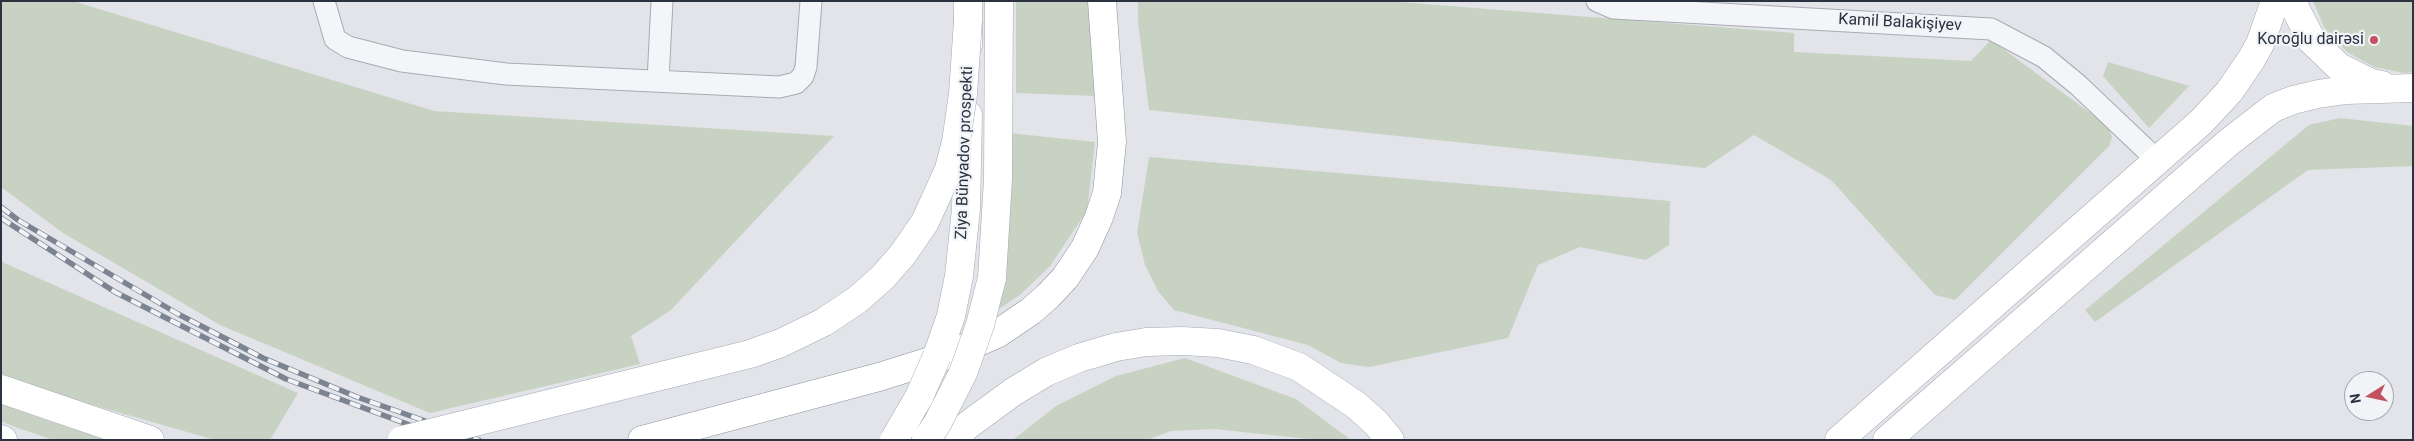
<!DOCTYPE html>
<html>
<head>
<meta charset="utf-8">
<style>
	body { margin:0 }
	#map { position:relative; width:2414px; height:441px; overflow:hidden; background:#e2e4e9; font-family:Roboto,sans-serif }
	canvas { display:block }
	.frame { position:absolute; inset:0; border:2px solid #2b3240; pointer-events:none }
	.north { position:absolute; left:2344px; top:371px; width:50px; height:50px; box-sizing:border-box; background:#f1f3f7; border:1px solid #a2a6ae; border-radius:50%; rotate:260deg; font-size:14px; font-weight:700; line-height:20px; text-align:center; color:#2b3240 }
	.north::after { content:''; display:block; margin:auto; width:18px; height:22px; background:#c4515f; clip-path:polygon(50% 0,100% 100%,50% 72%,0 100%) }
</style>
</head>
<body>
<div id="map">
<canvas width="2414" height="441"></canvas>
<div class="frame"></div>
<div class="north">N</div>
</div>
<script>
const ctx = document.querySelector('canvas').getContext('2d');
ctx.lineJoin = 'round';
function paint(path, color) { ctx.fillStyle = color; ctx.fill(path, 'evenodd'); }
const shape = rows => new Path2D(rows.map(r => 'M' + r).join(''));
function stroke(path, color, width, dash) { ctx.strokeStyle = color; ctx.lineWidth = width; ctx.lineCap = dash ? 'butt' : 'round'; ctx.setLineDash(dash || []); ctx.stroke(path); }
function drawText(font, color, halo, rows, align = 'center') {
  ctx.font = font + ' Roboto,sans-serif'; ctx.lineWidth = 4.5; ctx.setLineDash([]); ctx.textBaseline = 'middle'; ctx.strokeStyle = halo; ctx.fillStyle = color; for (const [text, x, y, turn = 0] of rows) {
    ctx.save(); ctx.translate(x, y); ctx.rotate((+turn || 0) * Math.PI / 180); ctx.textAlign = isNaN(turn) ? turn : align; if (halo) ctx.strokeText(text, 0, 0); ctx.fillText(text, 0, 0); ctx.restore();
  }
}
const green = shape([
	[1,1,73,1,434,111,834,136,671,310,631,336,640,364,430,413,220,325,63,233,1,187],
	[1016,1,1091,1,1098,96,1016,93],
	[1138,1,1386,1,1794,33,1794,52,1971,61,1991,40,2108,126,2112,137,2109,146,1955,300,1935,295,1831,180,1754,135,1705,168,1149,110,1138,21],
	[2313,1,2413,1,2413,72,2404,73,2374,67,2347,52,2325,29],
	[2108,62,2189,86,2149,128,2103,76],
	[2340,118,2413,126,2413,166,2308,170,2095,322,2085,310,2309,125],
	[1009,133,1095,142,1087,211,1050,266,1020,295,997,310,1008,249],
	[1149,157,1670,201,1669,245,1646,260,1580,247,1538,265,1508,338,1369,367,1341,363,1308,345,1174,310,1158,291,1145,265,1137,233],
	[1,260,4,263,298,393,270,440,215,440,44,391,1,374],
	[1185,358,1296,399,1351,440,1318,440,1214,429,1171,431,1147,440,1013,440,1056,406,1116,376],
	[1,404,49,421,107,440,53,440,18,428,1,421]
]);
const street = shape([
	[324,1,335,39,348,47,402,61,506,74,779,87,796,83,803,76,806,67,811,1],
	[1597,1,1613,8,1991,29,2044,57,2078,85,2158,161],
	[658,81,662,1]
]);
const secondary = shape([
	[2294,1,2295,8,2312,41,2339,67,2371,83,2382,85],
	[1,389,150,440],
	[1839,440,2201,122,2229,92,2251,60,2260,44,2275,1],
	[1887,440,2229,142,2273,108,2293,100,2318,94,2346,90,2413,88]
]);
const primary = shape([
	[968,45,968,1],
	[992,278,998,179,999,1],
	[937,356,951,316,959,276,966,209,968,115],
	[1,439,3,440],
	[951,440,968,425,1013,392,1046,372,1079,358,1116,347,1146,342,1182,341,1218,343,1253,350,1299,367,1356,405,1376,423,1390,440]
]);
const highway = shape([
	[642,440,879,377,946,356,997,334,1031,311,1048,296,1065,278,1085,248,1099,217,1107,193,1112,142,1102,1]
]);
const rail = shape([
	[1,207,18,220,178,314,263,358,357,397,479,440],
	[1,218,115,292,286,379,450,440]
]);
const primaryBridge = shape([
	[402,440,750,354,781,343,824,322,857,300,883,277,903,254,925,222,949,169,956,142,963,94,968,21],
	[894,440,919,397,937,356],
	[926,440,937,424,963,373,980,325,992,278]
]);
const markers = [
	[2374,40,5,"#c4515f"]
];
const streetNames = [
	["Kamil Balakişiyev",1900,23,3],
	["Ziya Bünyadov prospekti",965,153,-88]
];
const poiNames = [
	["Koroğlu dairəsi",2364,40]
];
paint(green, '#c7d2c3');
stroke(street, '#a7abb3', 23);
stroke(secondary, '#a7abb3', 29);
stroke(primary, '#a2a9b4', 29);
stroke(highway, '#8a929f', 29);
stroke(street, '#f4f5f8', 21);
stroke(secondary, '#fff', 28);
stroke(primary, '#fff', 28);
stroke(highway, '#fff', 28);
stroke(rail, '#7c8491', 5.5);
stroke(rail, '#f1f3f7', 4, [11]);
stroke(primaryBridge, '#a2a9b4', 29, []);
stroke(primaryBridge, '#fff', 28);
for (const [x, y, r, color] of markers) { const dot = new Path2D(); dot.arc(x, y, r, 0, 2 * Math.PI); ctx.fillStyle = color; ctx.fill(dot); stroke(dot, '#f1f3f7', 2); }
drawText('16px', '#2b3240', '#f1f3f7', streetNames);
drawText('16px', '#2b3240', '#f1f3f7', poiNames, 'right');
</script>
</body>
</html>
